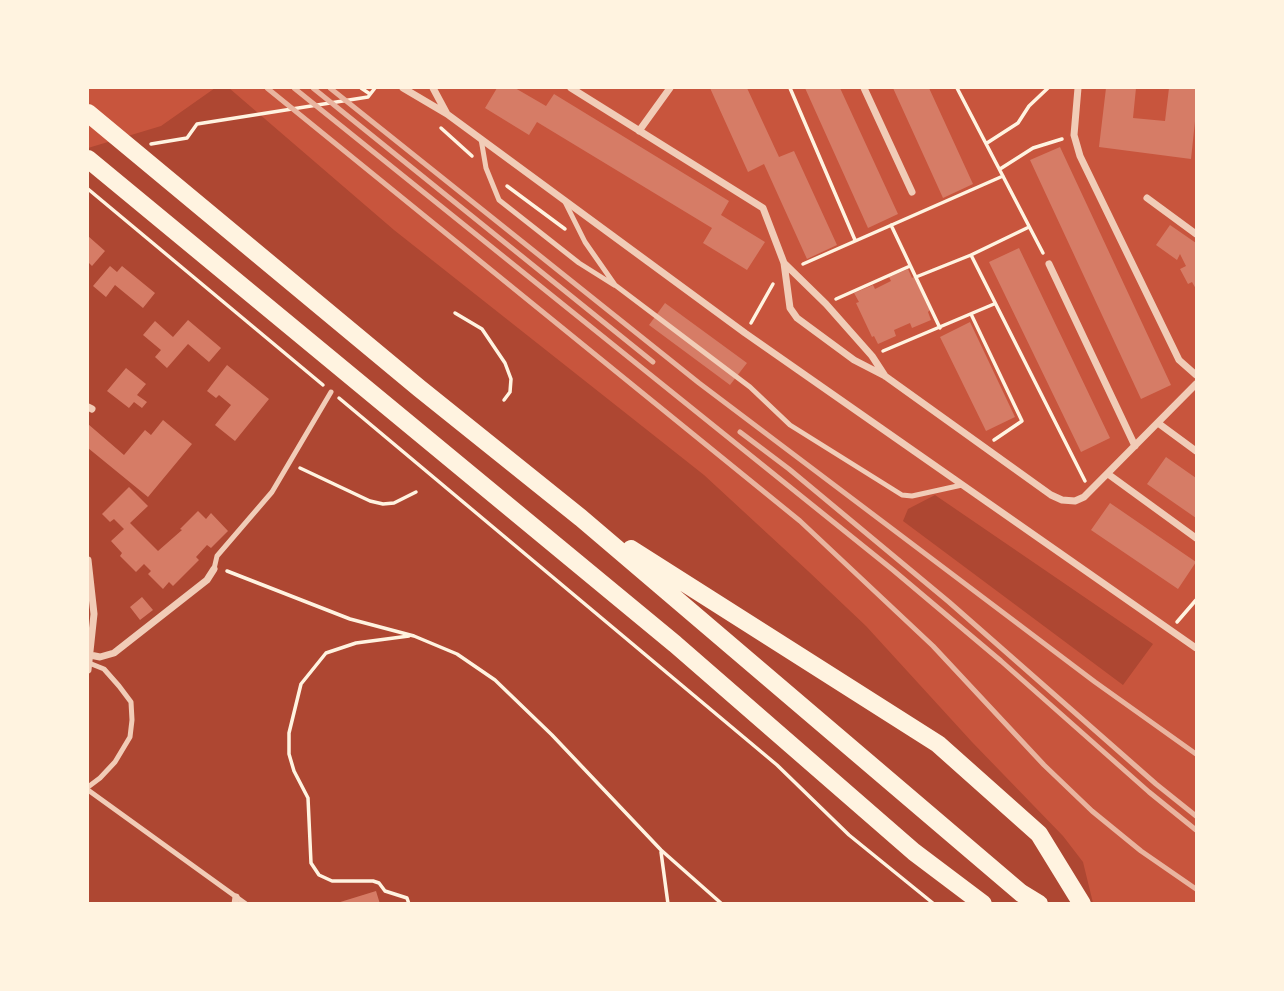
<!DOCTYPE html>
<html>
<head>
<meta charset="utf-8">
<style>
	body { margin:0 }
	#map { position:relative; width:1284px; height:991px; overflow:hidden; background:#c8553d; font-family:Manrope,sans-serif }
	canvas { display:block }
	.frame { position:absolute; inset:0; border:89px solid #fff3e0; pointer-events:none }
</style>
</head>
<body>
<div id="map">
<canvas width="1284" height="991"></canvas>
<div class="frame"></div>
</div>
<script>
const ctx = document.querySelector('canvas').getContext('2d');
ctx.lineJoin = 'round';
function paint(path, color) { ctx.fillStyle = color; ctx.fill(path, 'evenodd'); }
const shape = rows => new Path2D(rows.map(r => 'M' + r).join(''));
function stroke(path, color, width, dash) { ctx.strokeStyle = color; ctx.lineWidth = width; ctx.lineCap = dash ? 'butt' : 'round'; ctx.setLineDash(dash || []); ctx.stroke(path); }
const green = shape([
	[215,88,229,88,394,230,704,475,808,571,866,626,972,742,1063,836,1083,862,1093,903,88,904,88,148,161,126],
	[935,495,1153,644,1123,685,903,521,908,509]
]);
const building = shape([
	[497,88,515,88,546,106,554,94,729,201,721,215,765,242,747,270,703,243,712,228,537,122,529,135,485,108],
	[710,88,747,88,779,157,794,151,837,245,807,259,764,164,748,172],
	[805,88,840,88,898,214,868,228],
	[893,88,929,88,973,184,943,198],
	[1106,88,1136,88,1133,118,1165,121,1169,88,1196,88,1196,112,1191,159,1099,147],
	[1060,147,1171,385,1141,399,1030,160],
	[1170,225,1196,243,1196,289,1192,282,1188,284,1180,269,1186,266,1180,254,1177,260,1156,245],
	[88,236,105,251,92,266,88,262],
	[1019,248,1110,438,1081,452,989,262],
	[110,266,117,272,122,266,155,293,143,308,115,285,106,297,93,286],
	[908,269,912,278,914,277,930,310,928,312,931,320,912,328,910,323,894,330,896,336,878,344,874,336,872,337,856,303,859,302,854,293,873,285,875,289,891,281,889,277],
	[665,303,747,363,730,385,649,325],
	[188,320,221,348,209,362,188,344,167,368,155,357,161,350,143,335,155,321,173,337],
	[970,322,1015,417,986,431,940,337],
	[227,365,269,399,235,441,215,425,231,405,219,395,216,398,207,391],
	[126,368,146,384,137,395,147,402,142,408,134,402,129,408,107,391],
	[163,420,192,444,148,497,88,448,88,424,124,455,145,430,151,435],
	[1166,457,1196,478,1196,518,1147,484],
	[129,487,148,506,130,523,158,551,182,530,180,529,198,511,206,519,211,513,228,531,211,548,207,545,196,557,199,560,173,586,169,582,163,589,148,574,151,571,144,564,136,572,120,556,122,553,111,541,124,529,114,519,110,522,102,514],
	[1110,503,1196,562,1178,589,1091,530],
	[142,597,153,610,140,620,130,607],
	[376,891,380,904,337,904,337,903]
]);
const path = shape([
	[361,88,370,94],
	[790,88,855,240],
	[957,88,1043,253],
	[441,128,472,156],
	[987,143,1018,123,1029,106,1048,88],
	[151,144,187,138,197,124,368,97,375,88],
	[1000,169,1033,148,1062,139],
	[507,186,565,229],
	[88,189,323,385],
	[891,225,940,328],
	[971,255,1085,481],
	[803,264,1003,176],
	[916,277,971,255,1029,227],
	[836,299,910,266],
	[455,313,482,329,505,363,511,379,510,392,504,400],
	[971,314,1022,421,994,440],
	[751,323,773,284],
	[883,351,994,304],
	[339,398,777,765,849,835,934,904],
	[300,468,370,501,383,504,394,503,416,492],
	[227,571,350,619,414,636,457,654,495,680,552,735,661,850,722,904],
	[1177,622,1196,600],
	[661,852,668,904],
	[409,904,407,898,385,891,379,883,373,881,332,881,319,875,311,863,308,798,294,771,289,754,289,733,301,684,326,653,356,643,409,636]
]);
const service = shape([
	[481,139,486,168,499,200,579,263,614,285],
	[565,202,585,242,615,285,750,387,790,425,902,495,912,496,962,485],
	[214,569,217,556,272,492,331,392],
	[88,787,100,778,115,762,130,737,132,720,131,702,119,686,104,669,89,663],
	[88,790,246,904]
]);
const minor = shape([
	[403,88,447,114],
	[433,88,447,114,481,139,745,333,1196,648],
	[571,88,763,208,784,263,790,308,797,318,854,360,885,376,1051,495,1062,500,1075,501,1084,497,1196,384],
	[864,88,912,192],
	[1078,88,1074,135,1080,156,1179,360,1196,375],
	[639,131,670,88],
	[1147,198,1196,234],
	[784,263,826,304,872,356,885,376],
	[1049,264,1135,446],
	[88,407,92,409],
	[1158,423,1196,451],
	[1108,474,1196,538],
	[88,560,94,614,88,670],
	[90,655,100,657,114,653,207,580,214,569],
	[235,904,236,897]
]);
const trunk = shape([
	[88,113,419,388,581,518,1021,893,1039,904],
	[88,159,675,644,914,852,983,904],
	[631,549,938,744,1039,834,1082,904]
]);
const rail = shape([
	[267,88,800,521,933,646,1044,765,1092,811,1141,851,1196,889],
	[294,88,893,570,1001,661,1149,792,1196,830],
	[313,88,653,362],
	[330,88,699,383,1095,682,1196,754],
	[740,432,789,469,949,602,1156,784,1196,816]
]);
paint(green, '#ae4732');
paint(building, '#d67c66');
stroke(path, '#fff3e0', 3.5);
stroke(service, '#f1ccb7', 5);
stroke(minor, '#f1ccb7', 7);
stroke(trunk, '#fff3e0', 18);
stroke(rail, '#e9b49f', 5);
</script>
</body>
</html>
